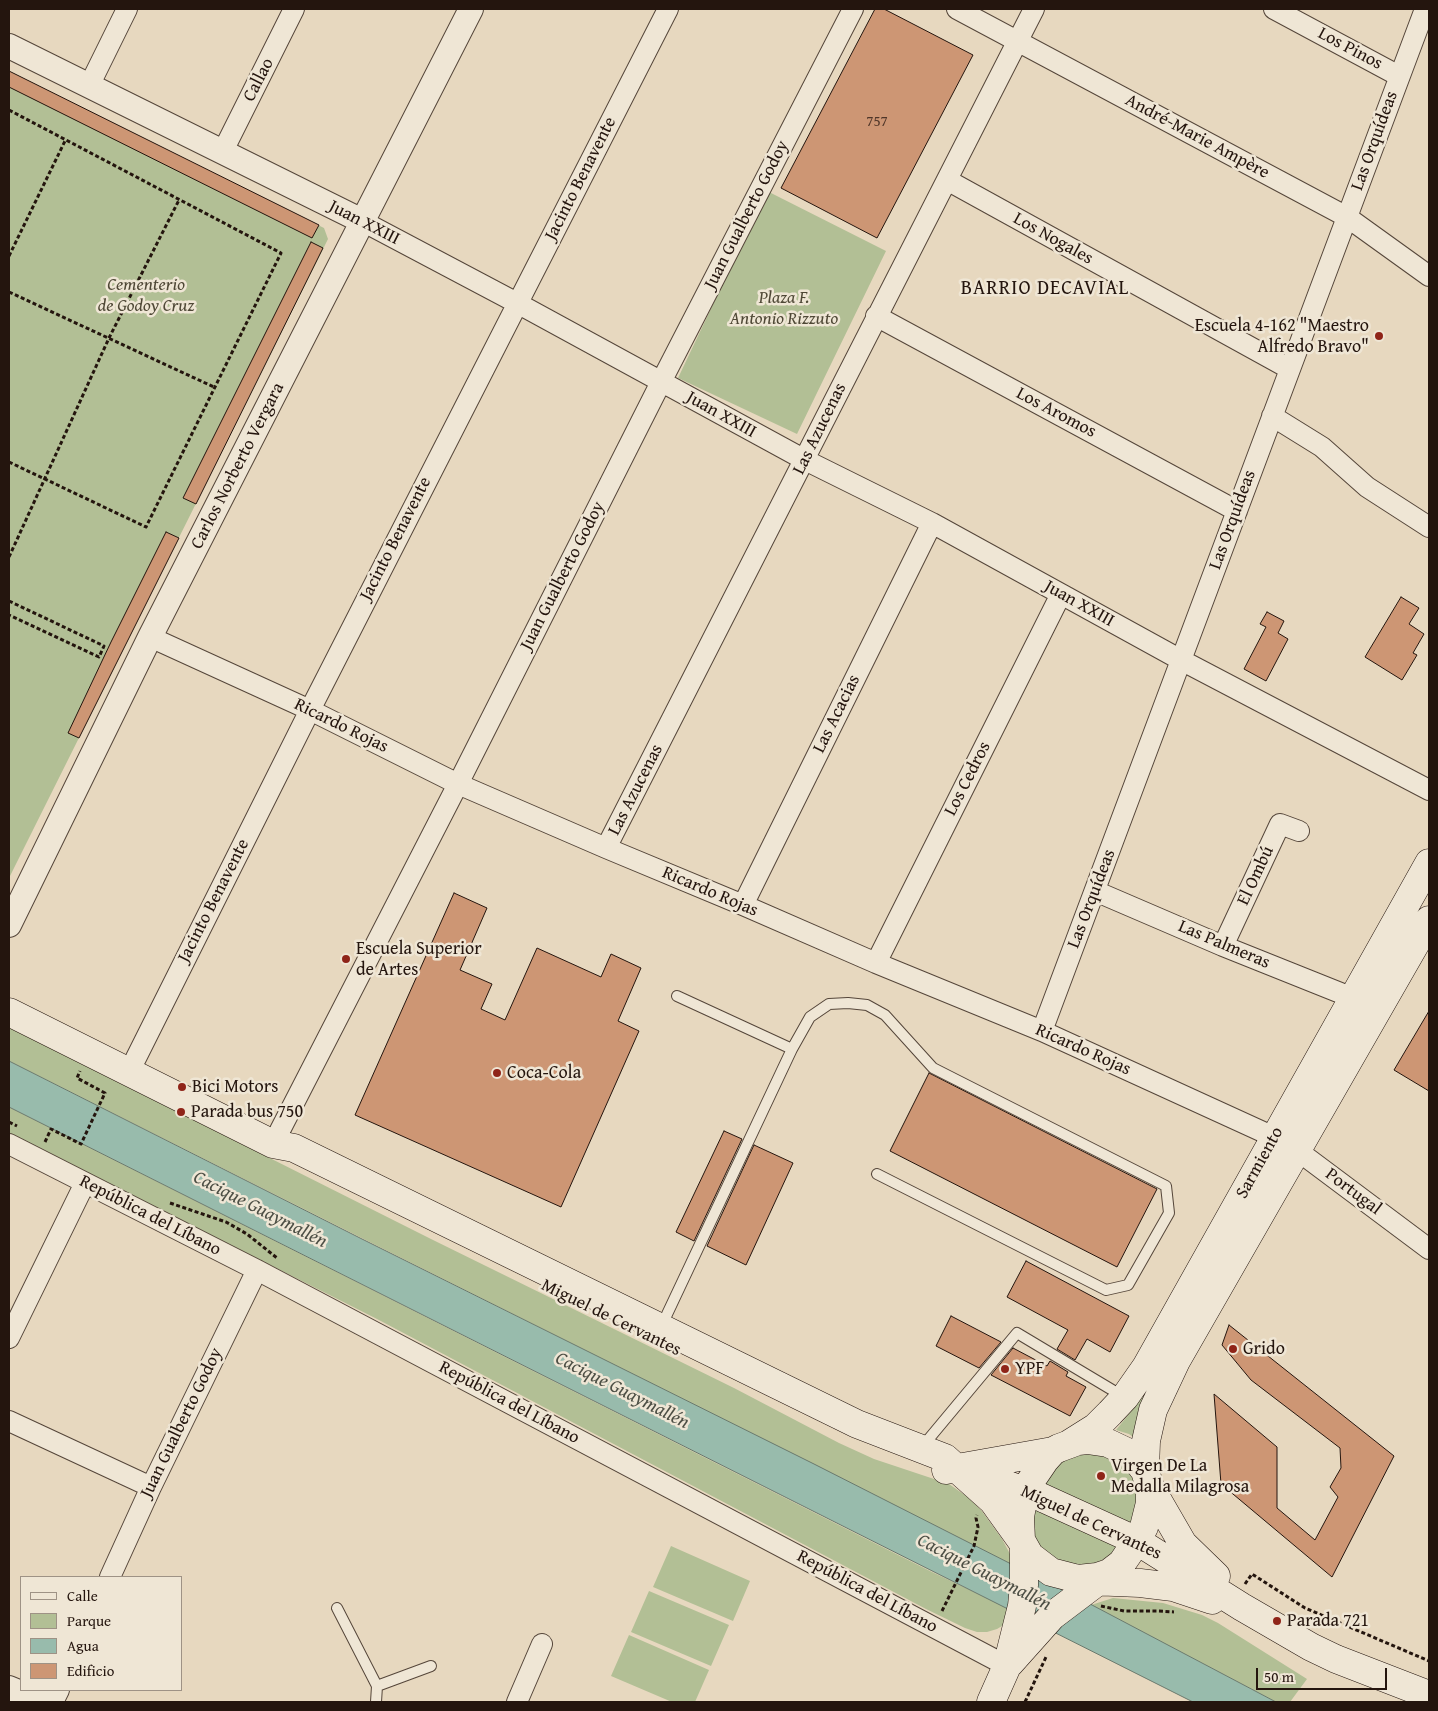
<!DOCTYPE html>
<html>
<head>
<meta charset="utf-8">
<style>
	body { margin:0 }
	#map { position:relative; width:1438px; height:1711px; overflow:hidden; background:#e7d8bf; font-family:"Gentium Book Plus",serif }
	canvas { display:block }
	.frame { position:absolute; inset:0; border:10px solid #24150e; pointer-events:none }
	.legend { position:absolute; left:20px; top:1576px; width:162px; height:115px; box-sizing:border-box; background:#efe6d5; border:1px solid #9e9285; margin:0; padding:6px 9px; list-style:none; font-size:15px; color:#24150e }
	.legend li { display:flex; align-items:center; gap:10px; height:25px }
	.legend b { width:25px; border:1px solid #9e9285 }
	.scale { position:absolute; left:1256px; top:1668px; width:131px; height:22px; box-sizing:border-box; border:2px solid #24150e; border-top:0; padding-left:6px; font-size:15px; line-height:18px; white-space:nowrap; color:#24150e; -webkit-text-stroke:4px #efe6d5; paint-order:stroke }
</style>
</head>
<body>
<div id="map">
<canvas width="1438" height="1711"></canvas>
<div class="frame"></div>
<ul class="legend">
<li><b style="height:6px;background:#efe6d5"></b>Calle</li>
<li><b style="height:14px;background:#b2bf95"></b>Parque</li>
<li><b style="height:14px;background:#98bbac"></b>Agua</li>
<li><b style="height:14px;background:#cd9674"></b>Edificio</li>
</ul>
<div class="scale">50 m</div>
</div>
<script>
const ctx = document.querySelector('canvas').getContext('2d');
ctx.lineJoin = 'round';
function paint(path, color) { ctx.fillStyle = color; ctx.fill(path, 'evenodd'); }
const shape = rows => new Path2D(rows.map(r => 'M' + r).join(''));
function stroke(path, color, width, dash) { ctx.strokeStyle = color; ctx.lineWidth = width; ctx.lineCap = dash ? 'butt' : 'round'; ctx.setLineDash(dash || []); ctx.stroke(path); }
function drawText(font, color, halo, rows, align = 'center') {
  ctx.font = font + ' "Gentium Book Plus",serif'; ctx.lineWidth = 5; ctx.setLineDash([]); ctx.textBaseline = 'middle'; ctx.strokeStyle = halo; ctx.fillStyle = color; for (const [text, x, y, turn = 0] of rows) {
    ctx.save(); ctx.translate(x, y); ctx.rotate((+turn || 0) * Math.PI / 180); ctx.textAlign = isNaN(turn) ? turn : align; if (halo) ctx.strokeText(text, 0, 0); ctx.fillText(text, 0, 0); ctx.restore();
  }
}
const green = shape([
	[9,71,324,228,328,239,9,878],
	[767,191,886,251,797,434,678,378],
	[9,1027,431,1239,734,1388,839,1443,874,1459,949,1484,969,1498,981,1510,1002,1539,1010,1554,1013,1565,9,1061],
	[9,1107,932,1572,1012,1610,1009,1618,1002,1626,997,1629,987,1632,977,1632,965,1628,926,1609,377,1319,9,1133],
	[1150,1388,1137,1440,1129,1434,1116,1430],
	[1079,1449,1124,1460,1140,1488,1133,1527,1039,1486,1049,1470],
	[1032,1504,1121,1546,1108,1557,1093,1565,1064,1566,1034,1541],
	[671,1546,750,1581,733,1621,653,1587],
	[649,1591,729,1625,711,1666,631,1632],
	[1113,1598,1163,1603,1202,1615,1218,1623,1307,1679,1290,1702,1276,1702,1091,1605],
	[629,1635,709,1670,695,1702,672,1702,611,1676]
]);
const water = shape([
	[9,1061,360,1238,814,1464,1092,1605,1276,1702,1193,1702,9,1107,9,1061]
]);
const building = shape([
	[875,9,884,9,973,55,877,238,781,188,875,9],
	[9,71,319,225,312,238,9,87,9,71],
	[311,242,323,248,196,504,183,498,311,242],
	[166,532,179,538,79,738,68,733,111,642,166,532],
	[1401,597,1419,608,1409,624,1424,634,1413,653,1417,655,1402,680,1365,657,1401,597],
	[1267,612,1284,621,1278,633,1288,639,1266,681,1244,669,1266,627,1260,624,1267,612],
	[454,893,487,908,460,970,492,984,481,1009,505,1020,537,948,601,977,611,954,641,968,618,1021,639,1031,561,1207,355,1115,454,893],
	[1429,1011,1429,1091,1394,1070,1429,1011],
	[929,1073,1157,1189,1117,1267,890,1151,929,1073],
	[724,1131,742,1139,694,1241,676,1232,724,1131],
	[754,1145,793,1163,746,1265,707,1246,754,1145],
	[1026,1261,1129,1316,1110,1352,1087,1339,1075,1360,1057,1349,1068,1330,1007,1297,1026,1261],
	[951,1316,1001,1342,979,1368,936,1346,951,1316],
	[1229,1325,1394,1456,1332,1577,1221,1484,1214,1394,1277,1447,1277,1508,1315,1540,1338,1497,1330,1487,1341,1468,1340,1448,1251,1380,1222,1345,1229,1325],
	[1013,1348,1047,1366,1050,1361,1068,1372,1066,1376,1086,1387,1070,1416,991,1375,1013,1348]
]);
const path = shape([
	[9,110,281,253,146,527,9,462],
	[9,256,65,141],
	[9,292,216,388],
	[9,557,109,338,179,200],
	[9,601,104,646,99,657,9,615],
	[9,1122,17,1126],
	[45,1142,51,1129,81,1144,105,1093,77,1078,80,1071],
	[170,1203,226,1222,247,1234,277,1258],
	[1245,1584,1252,1574,1305,1608,1429,1661],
	[1101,1606,1124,1611,1159,1611,1174,1612],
	[942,1611,974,1546,978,1527,976,1518,977,1515],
	[1025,1702,1046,1657]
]);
const service = shape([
	[677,996,792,1049],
	[661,1327,792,1049,810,1017,829,1004,848,1003,867,1005,885,1015,933,1068,1166,1186,1169,1213,1128,1285,1106,1290,877,1174],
	[922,1447,1017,1333,1124,1397],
	[337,1608,377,1686,376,1702],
	[377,1686,431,1666]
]);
const minor = shape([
	[957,9,1347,217,1429,276],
	[1274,9,1399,76],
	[89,86,127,9],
	[223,151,294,9],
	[947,180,1290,369],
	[362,221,517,303,805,460,932,523,1181,660,1429,790],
	[876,316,1237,511],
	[1272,416,1322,447,1367,487,1429,527],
	[150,637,310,710,458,784,606,848,743,905,876,963,1042,1031,1274,1137,1298,1151,1429,1249],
	[606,848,1034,9],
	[1095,891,1223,946,1353,998],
	[743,905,932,523],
	[1223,946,1280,824,1299,831],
	[876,963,1061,594],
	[1042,1031,1425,9],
	[129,1072,310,710,668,9],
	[9,1144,257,1270,1007,1666],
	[273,1144,458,784,661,382,853,9],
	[9,1338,85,1183],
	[9,1421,151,1487],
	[110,1577,151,1487,257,1270],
	[53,1702,59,1690],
	[517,1702,542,1644]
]);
const tertiary = shape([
	[9,46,362,221],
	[9,925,150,637,471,9],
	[9,1688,43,1702]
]);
const secondary = shape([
	[9,1012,273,1144,294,1148,857,1424,945,1458,993,1501,1021,1540],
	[1087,1440,1108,1443,1127,1452,1135,1458,1145,1471,1150,1487,1150,1503,1144,1527,1137,1541,1122,1563,1109,1573,1097,1577,1078,1579,1051,1572,1030,1556,1021,1540,1020,1517,1023,1500,1028,1485,1045,1460,1053,1451,1059,1448,1078,1441,1087,1440],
	[1069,1444,1096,1427,1110,1413,1125,1397,1146,1367,1429,863],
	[946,1470,1053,1451],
	[966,1471,1034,1494,1137,1541,1242,1607,1311,1647,1336,1659,1429,1695],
	[1145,1471,1146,1441,1153,1410,1176,1361,1429,920],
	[1150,1487,1183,1544,1216,1576],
	[1090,1581,1140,1583,1173,1587,1212,1600],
	[1010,1663,1052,1616,1105,1576],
	[991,1702,1007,1666,1022,1606,1024,1585,1024,1547]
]);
const markers = [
	[1379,336,5,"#8f2418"],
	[346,959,5,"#8f2418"],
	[497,1073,5,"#8f2418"],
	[182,1087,5,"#8f2418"],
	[181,1112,5,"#8f2418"],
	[1233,1349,5,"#8f2418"],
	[1005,1369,5,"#8f2418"],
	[1101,1476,5,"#8f2418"],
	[1277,1621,5,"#8f2418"]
];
const numberNames = [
	["757",877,122]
];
const streetNames = [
	["Los Pinos",1350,49,28],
	["Callao",259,80,-63],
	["André-Marie Ampère",1197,137,28],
	["Las Orquídeas",1375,141,-70],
	["Jacinto Benavente",581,179,-63],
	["Juan Gualberto Godoy",747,215,-63],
	["Juan XXIII",364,223,27],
	["Los Nogales",1053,239,29],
	["Los Aromos",1056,413,28],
	["Juan XXIII",721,415,29],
	["Las Azucenas",820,429,-64],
	["Carlos Norberto Vergara",238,466,-63],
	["Las Orquídeas",1233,520,-70],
	["Jacinto Benavente",396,539,-63],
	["Juan Gualberto Godoy",563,576,-63],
	["Juan XXIII",1079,604,29],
	["Las Acacias",837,714,-64],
	["Ricardo Rojas",341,726,26],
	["Los Cedros",968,779,-63],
	["Las Azucenas",636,790,-63],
	["El Ombú",1256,876,-65],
	["Ricardo Rojas",710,892,23],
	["Las Orquídeas",1092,899,-69],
	["Jacinto Benavente",214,901,-63],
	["Las Palmeras",1224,945,23],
	["Ricardo Rojas",1083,1050,24],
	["Sarmiento",1260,1163,-61],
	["Portugal",1353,1192,37],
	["República del Líbano",150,1216,27],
	["Miguel de Cervantes",611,1318,26],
	["República del Líbano",509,1403,28],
	["Juan Gualberto Godoy",182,1423,-64],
	["Miguel de Cervantes",1091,1523,25],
	["República del Líbano",867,1592,28]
];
const parkNames = [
	["Cementerio",146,285],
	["de Godoy Cruz",146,306],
	["Plaza F.",784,298],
	["Antonio Rizzuto",784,319]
];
const poiNames = [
	["Escuela 4-162 \"Maestro",1369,326,"right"],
	["Alfredo Bravo\"",1369,347,"right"],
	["Escuela Superior",356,949],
	["de Artes",356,970],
	["Coca-Cola",507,1073],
	["Bici Motors",192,1087],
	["Parada bus 750",191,1112],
	["Grido",1243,1349],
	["YPF",1015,1369],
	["Virgen De La",1111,1466],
	["Medalla Milagrosa",1111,1487],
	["Parada 721",1287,1621]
];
const waterNames = [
	["Cacique Guaymallén",260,1210,27],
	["Cacique Guaymallén",622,1391,27],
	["Cacique Guaymallén",984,1573,27]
];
const quarterNames = [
	["BARRIO DECAVIAL",1045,289]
];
paint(green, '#b2bf95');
paint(water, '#98bbac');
stroke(water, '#6a796d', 1);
paint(building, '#cd9674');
stroke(building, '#24150e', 1);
stroke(service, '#55463a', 12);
stroke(minor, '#55463a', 22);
stroke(tertiary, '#55463a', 26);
stroke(secondary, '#24150e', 29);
stroke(path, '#24150e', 3, [4, 2.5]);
stroke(service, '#efe6d5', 10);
stroke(minor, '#efe6d5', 20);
stroke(tertiary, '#efe6d5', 24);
stroke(secondary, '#efe6d5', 28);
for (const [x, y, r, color] of markers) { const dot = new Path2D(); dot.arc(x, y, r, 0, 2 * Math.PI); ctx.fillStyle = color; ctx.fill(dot); stroke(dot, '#efe6d5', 2); }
drawText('15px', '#4e3528', null, numberNames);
drawText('18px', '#24150e', '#efe6d5', streetNames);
drawText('italic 18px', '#4f4836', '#efe6d5', parkNames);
drawText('18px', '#24150e', '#efe6d5', poiNames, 'left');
drawText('italic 19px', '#4d4f45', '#efe6d5', waterNames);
ctx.letterSpacing = '1px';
drawText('20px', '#24150e', '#efe6d5', quarterNames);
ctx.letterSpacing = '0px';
</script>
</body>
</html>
